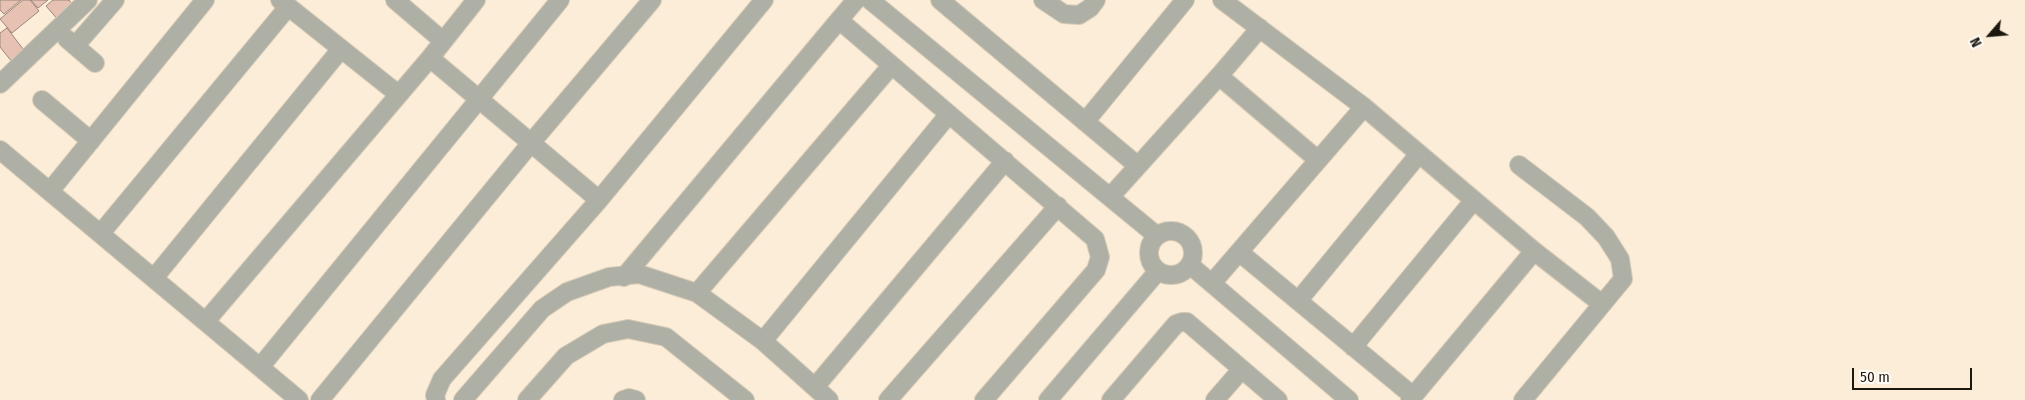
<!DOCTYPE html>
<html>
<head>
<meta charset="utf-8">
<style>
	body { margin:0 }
	#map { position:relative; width:2025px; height:400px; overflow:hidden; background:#fbedd7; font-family:"Fira Sans Condensed",sans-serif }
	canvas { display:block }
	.north { position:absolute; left:1965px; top:10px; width:50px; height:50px; -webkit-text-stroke:4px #fffcf7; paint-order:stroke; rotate:243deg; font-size:14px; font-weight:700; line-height:20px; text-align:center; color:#1c170f }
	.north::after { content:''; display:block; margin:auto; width:18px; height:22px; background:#1c170f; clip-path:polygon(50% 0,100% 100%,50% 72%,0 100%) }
	.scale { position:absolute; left:1852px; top:368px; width:120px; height:22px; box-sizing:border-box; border:2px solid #1c170f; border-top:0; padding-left:6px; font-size:15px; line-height:18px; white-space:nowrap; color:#1c170f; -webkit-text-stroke:4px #fffcf7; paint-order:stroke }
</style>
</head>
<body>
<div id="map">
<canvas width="2025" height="400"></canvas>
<div class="north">N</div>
<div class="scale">50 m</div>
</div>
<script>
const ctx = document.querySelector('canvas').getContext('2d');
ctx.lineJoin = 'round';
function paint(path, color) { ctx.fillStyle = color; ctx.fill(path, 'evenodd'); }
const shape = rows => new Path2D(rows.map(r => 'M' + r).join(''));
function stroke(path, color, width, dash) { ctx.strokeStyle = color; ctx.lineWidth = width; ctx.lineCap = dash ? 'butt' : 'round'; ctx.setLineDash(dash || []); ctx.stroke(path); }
const building = shape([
	[0,0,21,0,4,14,0,10,0,0],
	[23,0,30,0,39,11,12,33,0,19,23,0],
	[31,0,48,0,38,8,31,0],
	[53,0,69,0,76,8,60,22,46,6,53,0],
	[7,28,26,53,13,63,0,47,0,33,7,28]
]);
const minor = shape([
	[280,0,398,94],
	[395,0,443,41],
	[856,0,839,20,1095,239,1100,257,1096,270,984,400],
	[870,0,1156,235],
	[940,0,1138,166],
	[1043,0,1064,14,1079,15,1090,8,1096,0],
	[1222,0,1364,107,1534,251,1602,304],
	[67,39,95,63],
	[75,46,115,0],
	[430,58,599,200],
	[1219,76,1318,160],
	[0,84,88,0],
	[42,100,91,141],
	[1085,122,1185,0],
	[0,150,299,400],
	[1519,165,1587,217,1606,237,1620,259,1623,279,1523,400],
	[50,191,205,0],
	[1110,197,1219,76,1260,28],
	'1149 253a22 22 0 1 1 44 0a22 22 0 1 1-44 0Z',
	[101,233,288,7],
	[1239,252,1413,396],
	[1190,265,1349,400],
	[624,277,839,20],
	[154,278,341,49],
	[1213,282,1364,107],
	[697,293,891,66],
	[1298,301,1419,154],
	[206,321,430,58,476,0],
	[763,341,949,114],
	[1353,347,1474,200],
	[261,366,560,0],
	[815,387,1005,161],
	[320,400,531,143,652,0],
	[436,400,435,395,442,379,599,200,764,0],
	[463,400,542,309,567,292,609,277,639,274,697,293,763,341,829,400],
	[527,400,566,356,603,334,628,329,666,337,745,400],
	[623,400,629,398,636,400],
	[888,400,1058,206],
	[1048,400,1158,271],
	[1111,400,1176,324,1182,322,1187,322,1278,400],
	[1215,400,1242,369],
	[1410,400,1534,251]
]);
paint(building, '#e7c2b3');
stroke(building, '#9d867c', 1);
stroke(minor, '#d7cbb7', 20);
stroke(minor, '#aeafa5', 18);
</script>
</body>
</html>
